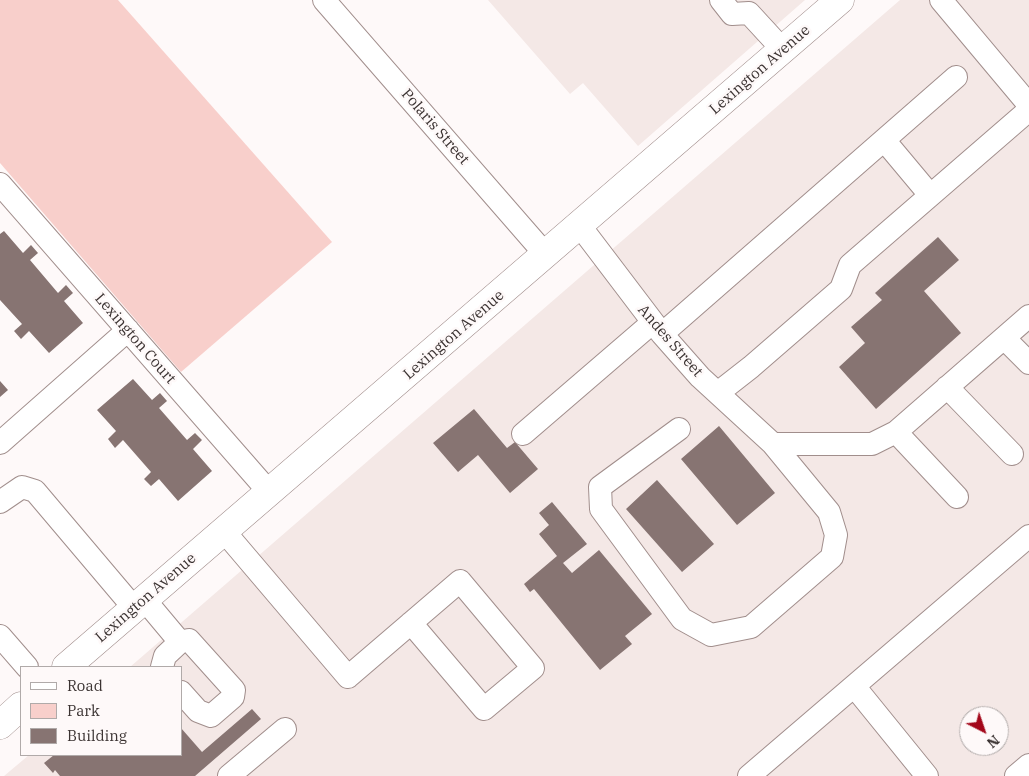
<!DOCTYPE html>
<html>
<head>
<meta charset="utf-8">
<style>
	body { margin:0 }
	#map { position:relative; width:1029px; height:776px; overflow:hidden; background:#fef9f9; font-family:"IBM Plex Serif",serif }
	canvas { display:block }
	.legend { position:absolute; left:20px; top:666px; width:162px; height:90px; box-sizing:border-box; background:#fef9f9; border:1px solid #b0aaa9; margin:0; padding:6px 9px; list-style:none; font-size:15px; color:#3b3332 }
	.legend li { display:flex; align-items:center; gap:10px; height:25px }
	.legend b { width:25px; border:1px solid #b0aaa9 }
	.north { position:absolute; left:959px; top:706px; width:50px; height:50px; box-sizing:border-box; background:#fef9f9; border:1px solid #b0aaa9; border-radius:50%; rotate:139deg; font-size:14px; font-weight:700; line-height:20px; text-align:center; color:#3b3332 }
	.north::after { content:''; display:block; margin:auto; width:18px; height:22px; background:#a3071a; clip-path:polygon(50% 0,100% 100%,50% 72%,0 100%) }
</style>
</head>
<body>
<div id="map">
<canvas width="1029" height="776"></canvas>
<ul class="legend">
<li><b style="height:6px;background:#fff"></b>Road</li>
<li><b style="height:14px;background:#f8cfcb"></b>Park</li>
<li><b style="height:14px;background:#877472"></b>Building</li>
</ul>
<div class="north">N</div>
</div>
<script>
const ctx = document.querySelector('canvas').getContext('2d');
ctx.lineJoin = 'round';
function paint(path, color) { ctx.fillStyle = color; ctx.fill(path, 'evenodd'); }
const shape = rows => new Path2D(rows.map(r => 'M' + r).join(''));
function stroke(path, color, width, dash) { ctx.strokeStyle = color; ctx.lineWidth = width; ctx.lineCap = dash ? 'butt' : 'round'; ctx.setLineDash(dash || []); ctx.stroke(path); }
function drawText(font, color, halo, rows, align = 'center') {
  ctx.font = font + ' "IBM Plex Serif",serif'; ctx.lineWidth = 5; ctx.setLineDash([]); ctx.textBaseline = 'middle'; ctx.strokeStyle = halo; ctx.fillStyle = color; for (const [text, x, y, turn = 0] of rows) {
    ctx.save(); ctx.translate(x, y); ctx.rotate((+turn || 0) * Math.PI / 180); ctx.textAlign = isNaN(turn) ? turn : align; if (halo) ctx.strokeText(text, 0, 0); ctx.fillText(text, 0, 0); ctx.restore();
  }
}
const built = shape([
	[488,0,805,0,638,146,583,83,570,94],
	[900,0,1029,0,1029,776,4,776,29,755,181,755,181,667,130,667],
	[969,716,999,716,999,746,969,746]
]);
const green = shape([
	[0,0,118,0,332,242,181,372,0,163]
]);
const building = shape([
	[4,231,23,253,31,245,38,253,30,260,58,293,66,285,73,293,64,301,83,323,49,353,29,331,21,339,14,331,22,324,0,300,0,234],
	[938,237,959,260,924,291,961,333,876,409,839,367,865,343,851,327,882,300,875,293],
	[133,379,152,400,160,393,167,401,159,408,187,440,195,433,202,440,193,449,212,471,178,501,159,479,151,486,144,479,151,472,123,440,115,448,108,439,116,431,97,410],
	[0,381,8,390,0,397],
	[474,409,507,448,515,442,538,469,510,493,478,455,458,472,433,443],
	[719,426,775,493,737,525,681,459],
	[657,480,714,544,682,572,626,509],
	[552,502,587,544,563,563,572,573,599,550,652,614,625,636,632,644,600,670,534,589,530,592,524,584,557,556,539,534,549,525,539,513],
	[252,709,261,719,195,776,60,776,55,770,53,773,44,763,54,755,181,755,181,728,202,752]
]);
const minor = shape([
	[324,0,546,255],
	[721,0,732,14,749,13,783,50],
	[941,0,1029,105],
	[884,140,930,195],
	[0,184,270,493],
	[580,226,662,334,700,377,773,444,829,512,836,535,832,557,751,627,711,635,682,619,601,509,600,487,679,429],
	[662,334,956,77],
	[1004,338,1029,363],
	[947,387,1012,454],
	[719,392,751,367,841,289,850,265,1029,110],
	[896,432,957,497],
	[523,434,652,323],
	[0,443,128,330],
	[773,444,872,444,896,432,1029,316],
	[0,502,22,487,35,491,134,608],
	[223,530,348,677,460,581,533,668,484,709,411,623],
	[144,599,180,642],
	[0,636,27,667],
	[162,667,165,656,180,642,189,640,234,690,233,697,211,716,198,711,181,692],
	[854,686,927,776],
	[229,776,285,729],
	[749,776,1029,536],
	[1016,776,1029,765]
]);
const major = shape([
	[66,667,840,0],
	[0,725,21,706]
]);
const streetNames = [
	["Lexington Avenue",760,70,-41],
	["Polaris Street",435,127,49],
	["Lexington Avenue",454,335,-41],
	["Lexington Court",135,339,49],
	["Andes Street",670,341,49],
	["Lexington Avenue",146,598,-41]
];
paint(built, '#f4e8e6');
paint(green, '#f8cfcb');
paint(building, '#877472');
stroke(minor, '#a18e8c', 24);
stroke(major, '#a18e8c', 29);
stroke(minor, '#fff', 22);
stroke(major, '#fff', 28);
drawText('15px', '#3b3332', '#fef9f9', streetNames);
</script>
</body>
</html>
